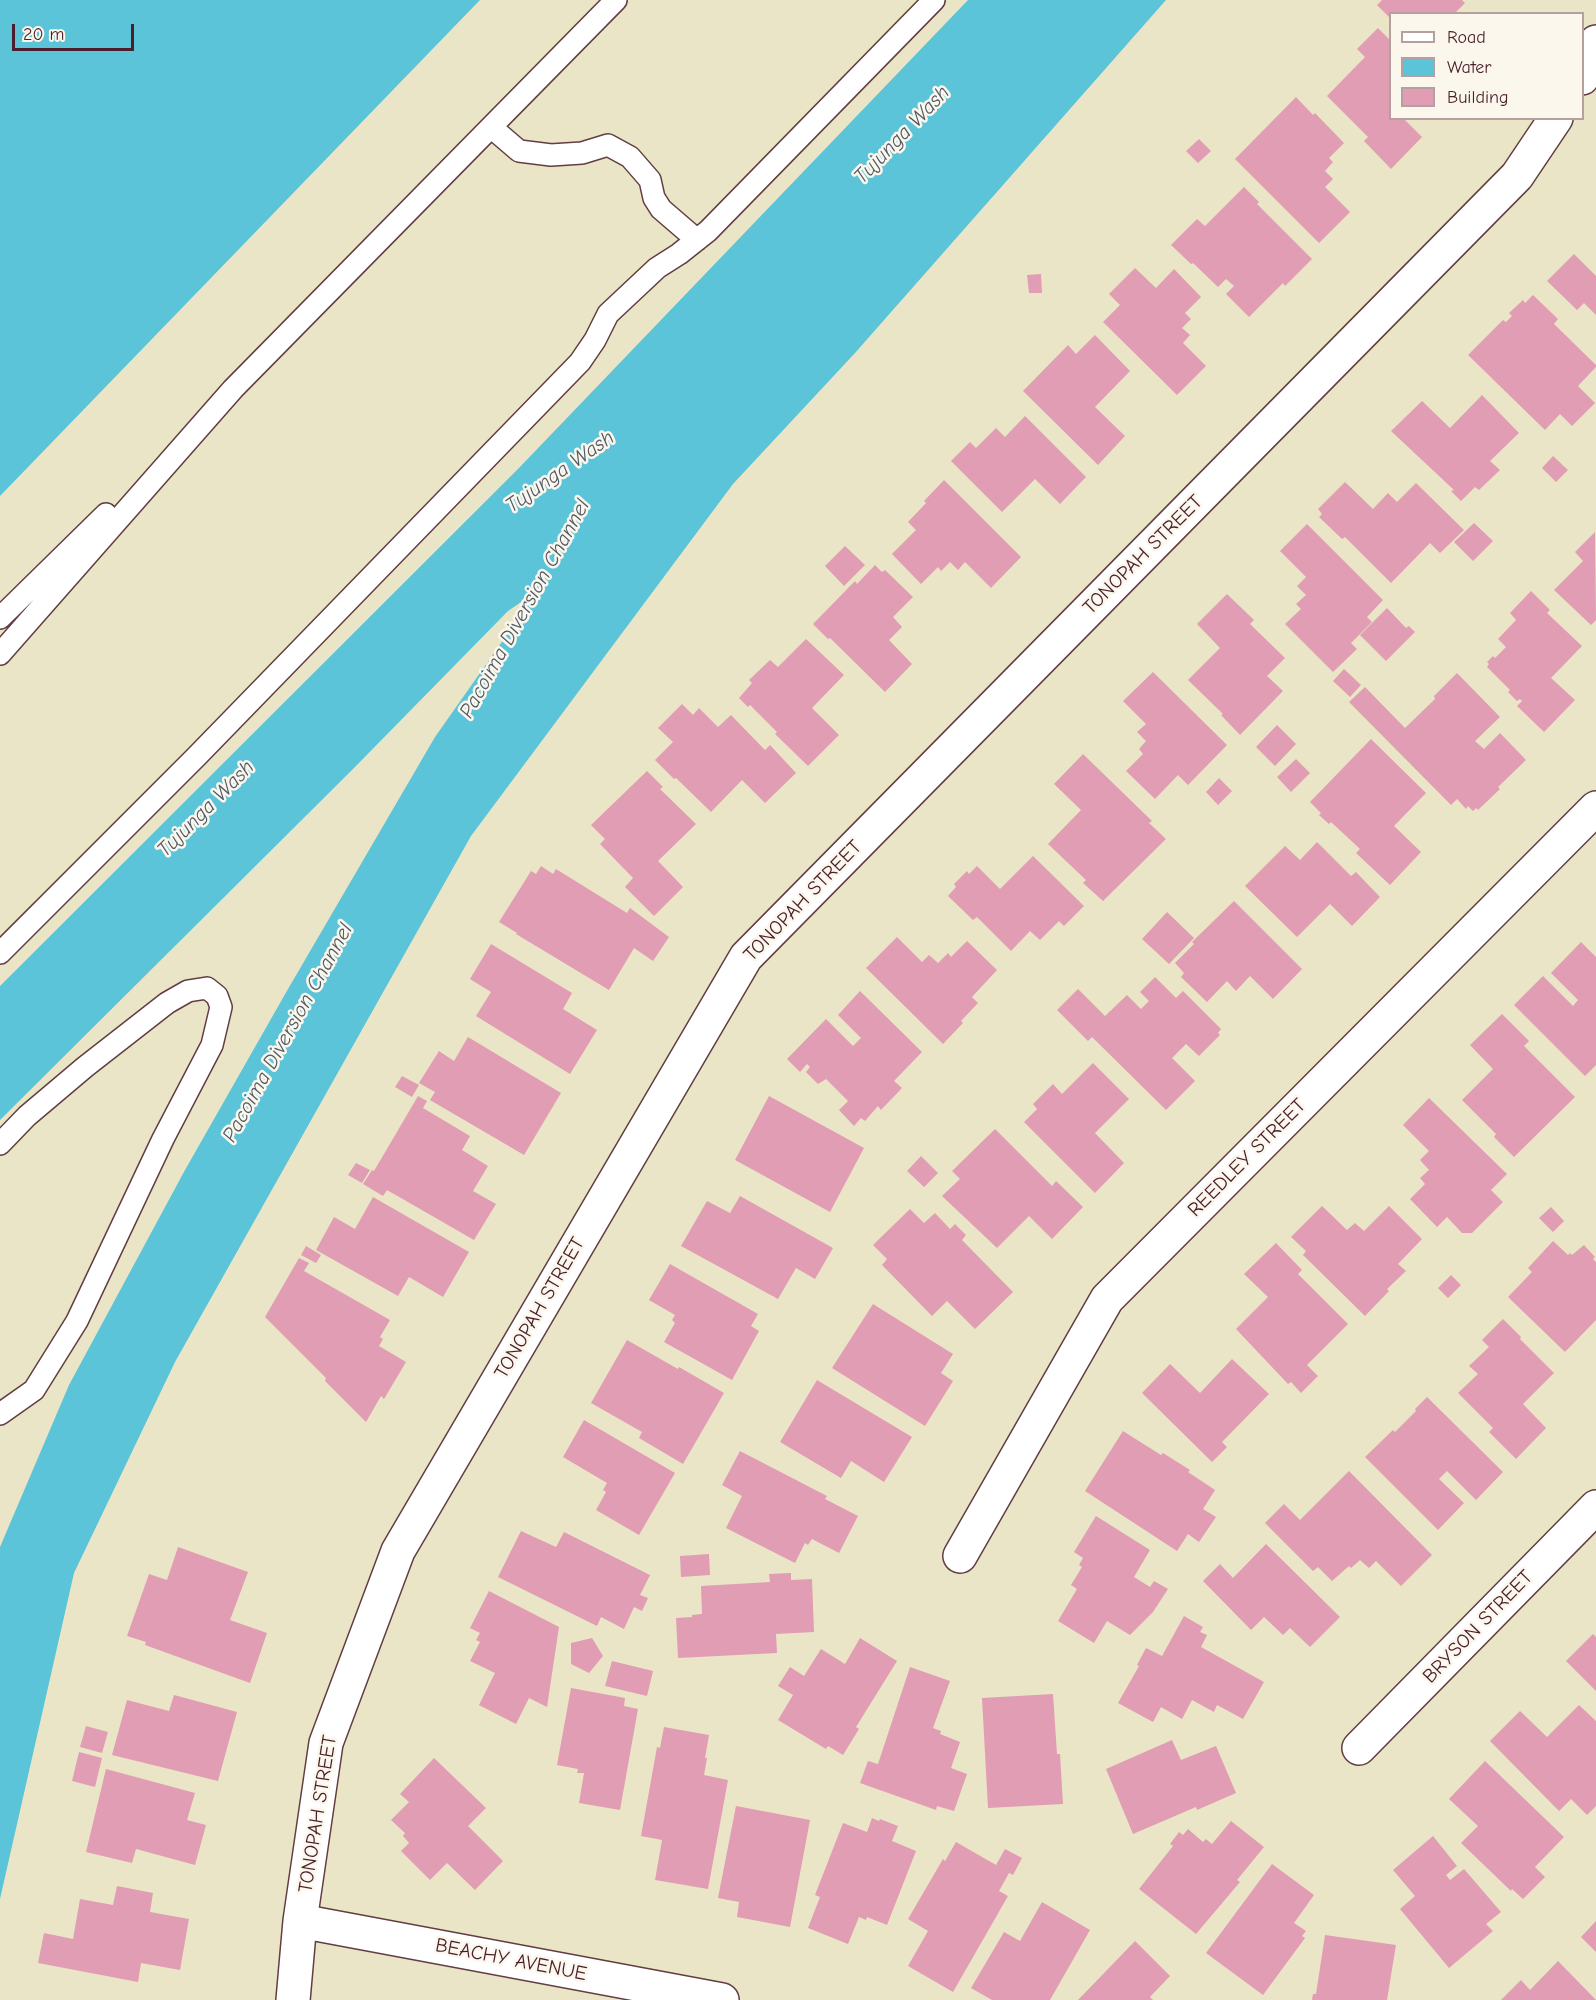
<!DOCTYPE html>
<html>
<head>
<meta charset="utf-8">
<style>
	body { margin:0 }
	#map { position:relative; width:1596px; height:2000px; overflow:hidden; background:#ebe5c7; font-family:"Comic Neue",sans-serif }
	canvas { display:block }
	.legend { position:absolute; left:1389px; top:12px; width:195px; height:108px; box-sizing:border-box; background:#fbf7ec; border:2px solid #b4a19f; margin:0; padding:8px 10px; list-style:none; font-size:18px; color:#4a1f2b }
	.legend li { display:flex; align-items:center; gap:12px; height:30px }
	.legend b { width:30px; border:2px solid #b4a19f }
	.scale { position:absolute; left:12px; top:24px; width:122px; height:27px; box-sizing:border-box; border:3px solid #4a1f2b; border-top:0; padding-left:8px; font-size:18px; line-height:21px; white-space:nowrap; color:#4a1f2b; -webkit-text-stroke:4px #fbf7ec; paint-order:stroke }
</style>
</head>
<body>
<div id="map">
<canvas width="1596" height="2000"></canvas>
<ul class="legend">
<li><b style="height:8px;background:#fff"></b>Road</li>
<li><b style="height:16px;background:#5bc4d8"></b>Water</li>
<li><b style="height:16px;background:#e09db3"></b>Building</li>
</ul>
<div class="scale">20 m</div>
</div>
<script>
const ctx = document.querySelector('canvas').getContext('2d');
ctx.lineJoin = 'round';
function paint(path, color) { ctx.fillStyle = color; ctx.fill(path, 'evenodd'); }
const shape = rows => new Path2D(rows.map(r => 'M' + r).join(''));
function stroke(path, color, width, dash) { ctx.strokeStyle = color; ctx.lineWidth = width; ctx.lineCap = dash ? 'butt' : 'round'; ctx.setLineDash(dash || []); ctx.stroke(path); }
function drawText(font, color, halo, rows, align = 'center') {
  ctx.font = font + ' "Comic Neue",sans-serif'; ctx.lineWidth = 5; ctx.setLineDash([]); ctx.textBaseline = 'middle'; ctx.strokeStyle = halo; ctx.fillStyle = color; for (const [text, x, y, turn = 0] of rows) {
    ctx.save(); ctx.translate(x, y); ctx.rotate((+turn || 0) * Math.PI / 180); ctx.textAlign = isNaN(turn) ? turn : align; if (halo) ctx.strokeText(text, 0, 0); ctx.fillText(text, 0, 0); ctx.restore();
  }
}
const water = shape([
	[0,0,480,0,0,496],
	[968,0,1166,0,855,353,733,484,471,836,175,1362,74,1573,0,1899,0,1547,69,1385,185,1170,288,989,435,737,518,619,527,598,508,611,352,770,0,1120,0,986,518,469]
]);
const building = shape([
	[1382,0,1462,0,1465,3,1456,12,1457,14,1390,14,1390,18,1377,5],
	[1378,28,1390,40,1390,118,1403,118,1422,137,1391,169,1364,141,1368,137,1327,96,1365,57,1357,49],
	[1296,97,1313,115,1315,113,1344,143,1329,158,1333,162,1325,171,1333,179,1325,187,1350,212,1319,243,1235,159],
	[1199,139,1211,151,1198,163,1186,151],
	[1244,187,1259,202,1257,204,1312,259,1285,286,1283,283,1249,317,1226,294,1234,286,1226,279,1218,287,1193,263,1191,264,1171,245,1197,219,1205,226],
	[1574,254,1596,276,1596,315,1584,303,1577,310,1547,281],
	[1135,268,1156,288,1174,269,1201,297,1185,313,1191,319,1182,328,1190,335,1183,343,1206,366,1177,395,1103,322,1120,305,1109,294],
	[1041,274,1042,293,1029,293,1027,275],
	[1533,295,1558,319,1554,324,1596,365,1596,367,1578,386,1595,403,1572,426,1560,414,1545,430,1468,355,1503,320,1506,322,1512,316,1509,313,1523,300,1525,303],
	[1095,335,1130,371,1095,407,1125,436,1098,465,1023,391,1068,345,1076,354],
	[1482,395,1519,433,1490,461,1500,470,1479,490,1475,487,1461,501,1451,491,1454,490,1391,431,1422,401,1450,428],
	[1025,416,1086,477,1060,504,1035,479,1002,512,951,461,970,442,976,448,996,428,1005,437],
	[1553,456,1568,470,1556,482,1542,468],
	[944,480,1021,557,991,588,965,562,958,570,950,562,941,571,938,567,921,584,892,554,916,530,908,522,926,503,924,501],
	[1345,482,1373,509,1388,493,1397,502,1416,483,1464,530,1440,553,1430,543,1391,583,1345,537,1342,539,1319,517,1322,514,1318,509],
	[1474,523,1493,541,1473,561,1454,542],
	[1307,524,1383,600,1367,617,1372,622,1351,643,1357,649,1333,672,1285,624,1301,609,1296,604,1306,595,1297,586,1306,577,1280,551],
	[1595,532,1596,620,1591,625,1554,590,1583,561,1575,552],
	[845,546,865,565,844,586,825,566],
	[875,565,882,572,885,570,913,597,893,617,902,627,889,640,912,664,885,692,830,638,828,639,813,624,855,581,857,584],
	[1531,591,1550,610,1547,613,1582,646,1551,678,1575,700,1544,732,1517,706,1522,701,1520,699,1517,701,1508,692,1510,690,1487,667,1489,664,1487,662,1493,656,1495,658,1506,647,1498,639,1516,620,1510,613],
	[1227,594,1254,620,1250,624,1285,658,1267,676,1283,691,1240,735,1221,715,1223,714,1188,680,1220,648,1197,624],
	[1387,608,1406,628,1409,626,1415,632,1386,661,1360,635],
	[806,639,844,675,812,708,839,735,808,766,775,734,777,732,750,705,748,707,739,698,752,683,749,680,770,660,778,667],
	[1344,669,1361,685,1350,697,1333,681],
	[1153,672,1227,745,1188,785,1178,775,1155,799,1126,771,1143,754,1139,749,1146,741,1137,732,1146,724,1123,701],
	[1457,673,1500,717,1475,741,1484,749,1500,733,1526,760,1498,787,1500,789,1478,810,1476,808,1473,811,1468,806,1466,809,1457,799,1451,805,1349,702,1365,687,1405,728,1435,699,1434,696],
	[682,704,693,715,699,708,718,727,731,715,765,750,770,745,796,773,765,803,742,780,711,812,676,778,674,779,655,760,673,742,658,728],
	[1277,725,1296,744,1275,766,1256,747],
	[1371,739,1426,793,1394,826,1421,852,1390,885,1356,853,1360,849,1331,822,1329,824,1319,815,1321,813,1310,802],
	[1083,754,1152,821,1149,823,1166,839,1103,901,1083,883,1086,880,1048,844,1081,810,1054,784],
	[1296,759,1310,773,1291,792,1277,777],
	[647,771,663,787,660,789,696,824,658,861,683,887,654,916,625,887,633,878,600,844,605,839,591,825],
	[1219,778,1232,791,1218,805,1206,792],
	[1317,842,1351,876,1356,872,1380,897,1352,926,1330,904,1297,937,1245,886,1285,846,1300,860],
	[1033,856,1084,906,1064,926,1059,921,1040,940,1030,931,1011,951,977,917,973,920,948,896,956,887,954,884,967,871,969,874,977,866,1000,889],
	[541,866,553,874,556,869,627,913,630,908,669,937,653,961,634,948,609,990,516,934,517,933,499,922,531,871,536,874],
	[1234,901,1302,969,1273,999,1250,976,1236,991,1227,981,1207,1002,1181,977,1184,973,1175,963,1194,944,1192,942],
	[1167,912,1194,938,1169,964,1142,939],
	[897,937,922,962,929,955,938,963,948,953,951,957,967,941,997,970,972,997,978,1003,961,1021,963,1023,943,1044,866,968],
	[1581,942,1596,957,1596,1065,1585,1076,1514,1005,1543,976,1573,1006,1578,1000,1551,973],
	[491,944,572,993,563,1009,597,1030,570,1074,476,1016,491,992,470,979],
	[1155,977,1176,998,1183,991,1221,1029,1218,1033,1220,1035,1199,1056,1186,1044,1172,1058,1195,1081,1166,1110,1092,1037,1088,1041,1057,1010,1078,989,1105,1016,1127,995,1141,1009,1149,1001,1140,992],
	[860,991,922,1052,894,1081,902,1088,881,1110,878,1106,865,1121,861,1118,854,1126,839,1110,848,1101,826,1079,818,1084,806,1072,810,1067,807,1064,800,1072,787,1059,826,1019,853,1046,861,1038,838,1015],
	[1502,1014,1529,1041,1524,1046,1575,1097,1514,1157,1494,1137,1496,1134,1462,1100,1493,1069,1470,1045],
	[468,1037,561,1093,524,1155,430,1100,435,1092,419,1083,439,1051,454,1061],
	[1093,1063,1129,1099,1095,1133,1124,1163,1095,1193,1024,1122,1037,1109,1033,1104,1053,1084,1062,1094],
	[402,1076,419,1085,412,1097,395,1087],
	[418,1096,427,1101,423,1108,470,1136,462,1150,488,1166,473,1191,496,1204,474,1240,387,1190,383,1196,363,1184,372,1170,374,1171],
	[769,1096,864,1148,830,1212,735,1160],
	[1429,1098,1507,1174,1491,1190,1503,1202,1472,1233,1462,1233,1447,1217,1437,1227,1410,1199,1425,1184,1420,1178,1429,1170,1420,1160,1429,1151,1403,1125],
	[995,1129,1052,1186,1056,1181,1083,1207,1052,1239,1029,1216,997,1248,942,1196,960,1179,952,1171],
	[921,1156,938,1173,924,1187,907,1171],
	[356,1163,370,1170,362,1183,348,1175],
	[740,1196,833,1248,815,1279,796,1268,778,1299,681,1246,707,1201,730,1213],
	[373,1197,469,1252,443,1297,409,1277,398,1296,316,1250,334,1217,355,1229],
	[1322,1206,1347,1230,1355,1223,1364,1231,1389,1206,1422,1239,1398,1264,1406,1271,1387,1289,1389,1291,1365,1316,1303,1255,1306,1251,1291,1237],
	[1551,1207,1564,1221,1553,1232,1539,1218],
	[910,1209,924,1223,935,1213,950,1229,955,1224,966,1235,962,1240,1013,1292,975,1329,947,1301,932,1316,882,1265,887,1259,873,1245],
	[1553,1241,1568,1255,1570,1253,1572,1255,1584,1245,1595,1257,1593,1259,1596,1262,1596,1320,1565,1352,1508,1297,1532,1272,1528,1268],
	[1276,1243,1302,1270,1298,1274,1348,1324,1307,1365,1318,1376,1301,1393,1291,1382,1288,1384,1236,1329,1268,1297,1244,1274],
	[306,1246,321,1255,316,1263,301,1255],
	[299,1258,309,1263,304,1271,390,1320,380,1337,383,1339,379,1346,406,1362,384,1399,381,1396,366,1422,325,1381,326,1378,265,1317],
	[670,1264,758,1314,751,1326,759,1331,732,1380,664,1342,675,1323,672,1320,675,1315,649,1300],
	[1451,1275,1461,1285,1448,1298,1438,1288],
	[873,1304,953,1354,941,1373,953,1381,925,1426,832,1368],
	[1503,1319,1521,1337,1520,1339,1554,1373,1523,1404,1546,1428,1516,1459,1489,1432,1493,1428,1458,1393,1478,1374,1469,1366,1489,1347,1482,1340],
	[627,1340,678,1369,679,1367,724,1393,683,1464,639,1438,642,1432,591,1403],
	[1232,1359,1269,1394,1222,1442,1227,1447,1212,1462,1142,1393,1170,1364,1200,1393],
	[817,1380,912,1437,884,1482,851,1461,841,1478,780,1442],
	[1427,1397,1503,1472,1476,1500,1447,1471,1439,1479,1464,1503,1438,1530,1365,1457,1393,1430,1395,1432,1416,1411,1415,1409],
	[584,1420,675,1473,639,1535,596,1510,606,1492,603,1490,607,1483,563,1457],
	[1123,1431,1161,1455,1163,1453,1190,1470,1188,1472,1215,1490,1203,1509,1216,1517,1199,1542,1188,1534,1177,1551,1085,1491],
	[740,1451,827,1496,825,1499,858,1516,839,1553,812,1539,808,1545,805,1543,795,1563,726,1528,742,1496,722,1485],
	[1349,1471,1432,1555,1401,1586,1376,1561,1369,1568,1360,1560,1351,1568,1349,1566,1332,1581,1318,1567,1313,1571,1265,1523,1284,1504,1300,1520],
	[1096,1516,1150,1550,1134,1577,1150,1587,1154,1581,1168,1589,1153,1612,1130,1635,1107,1621,1094,1643,1058,1621,1077,1589,1071,1585,1082,1567,1079,1565,1083,1558,1074,1552],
	[521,1531,556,1547,564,1532,650,1575,640,1595,648,1598,642,1611,634,1607,624,1629,601,1617,597,1626,498,1577],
	[1266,1544,1340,1617,1310,1647,1290,1628,1283,1635,1264,1617,1251,1630,1203,1581,1220,1564,1233,1578],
	[178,1547,248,1572,230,1620,267,1633,250,1683,145,1645,146,1642,127,1636,149,1574,167,1580],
	[709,1554,710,1575,681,1577,680,1556],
	[791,1573,791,1580,812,1579,814,1632,776,1634,777,1653,678,1658,676,1618,692,1617,692,1615,702,1614,701,1586,770,1582,769,1574],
	[489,1591,559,1627,547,1707,529,1698,516,1724,479,1705,495,1673,470,1661,480,1642,476,1640,480,1633,470,1628],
	[1184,1616,1203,1627,1200,1632,1207,1635,1201,1647,1264,1682,1243,1719,1217,1705,1214,1712,1192,1700,1182,1719,1161,1707,1153,1722,1118,1703,1139,1666,1137,1665,1146,1648,1162,1656],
	[1593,1634,1596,1637,1596,1691,1566,1661],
	[592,1638,603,1656,589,1673,571,1664,571,1643],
	[860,1638,897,1661,856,1727,859,1729,843,1755,828,1746,826,1749,778,1720,793,1695,778,1686,790,1667,804,1676,821,1649,845,1664],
	[612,1661,653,1671,647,1696,605,1686],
	[910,1667,950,1681,933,1728,941,1731,940,1734,960,1742,951,1768,967,1774,954,1811,937,1806,936,1810,860,1783,868,1761,878,1764],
	[571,1688,625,1698,624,1706,638,1709,620,1810,579,1803,584,1773,577,1773,578,1769,557,1765],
	[1053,1694,1057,1754,1060,1754,1063,1804,988,1808,982,1698],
	[174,1695,237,1712,218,1781,112,1755,127,1700,169,1711],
	[1579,1705,1596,1721,1596,1806,1587,1815,1571,1799,1559,1811,1490,1741,1520,1711,1547,1737],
	[86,1726,108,1732,102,1753,80,1747],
	[664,1727,709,1735,705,1758,707,1758,704,1775,728,1780,708,1889,655,1880,662,1840,641,1836,657,1747,660,1748],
	[1172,1740,1181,1760,1216,1746,1236,1793,1197,1810,1196,1807,1133,1834,1106,1769],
	[79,1752,102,1758,95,1787,72,1781],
	[434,1758,486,1808,468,1826,503,1861,475,1890,447,1863,430,1880,401,1851,409,1843,403,1836,405,1833,391,1820,409,1802,400,1794],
	[1485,1761,1564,1837,1535,1867,1545,1877,1523,1899,1512,1889,1511,1891,1461,1843,1478,1826,1449,1799],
	[106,1769,195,1793,187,1820,206,1825,195,1865,136,1849,132,1863,86,1852],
	[736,1806,810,1820,790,1927,737,1917,739,1902,718,1898],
	[872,1818,879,1821,880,1819,898,1826,892,1841,916,1851,887,1925,867,1917,866,1920,859,1917,848,1944,808,1928,820,1897,815,1895,843,1823,867,1832],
	[1231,1821,1264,1847,1237,1880,1240,1882,1196,1934,1139,1889,1173,1846,1170,1844,1179,1832,1183,1835,1188,1829,1203,1842,1206,1839,1212,1844],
	[1433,1836,1457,1866,1446,1875,1450,1880,1464,1869,1501,1912,1486,1924,1493,1931,1449,1968,1400,1909,1415,1896,1393,1870],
	[956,1842,996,1865,1005,1849,1022,1858,1013,1875,1009,1873,999,1891,1008,1896,953,1992,908,1966,928,1931,908,1919,943,1859,945,1861],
	[1272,1864,1314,1895,1294,1923,1306,1931,1302,1936,1305,1938,1263,1995,1206,1953],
	[117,1886,153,1893,150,1912,189,1919,180,1970,141,1963,138,1982,38,1963,44,1933,73,1939,80,1899,113,1905],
	[1042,1902,1090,1930,1050,2000,992,2000,971,1988,1004,1932,1020,1941],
	[1596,1921,1596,1952,1581,1937],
	[1325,1935,1396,1945,1387,2000,1312,2000,1313,1994,1316,1994],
	[1135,1941,1170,1976,1150,1997,1153,2000,1078,2000],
	[1558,1961,1596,2000,1501,2000,1521,1980,1530,1990]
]);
const service = shape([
	[491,127,519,151,551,155,582,153,608,145,630,157,650,180,654,198,661,209,697,240],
	[0,618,106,514],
	[0,654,233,389,616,0],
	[0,953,197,756,580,362,595,340,608,314,657,268,679,254,708,231,934,0],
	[0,1144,27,1116,85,1067,167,1003,188,991,207,988,217,996,221,1007,212,1045,163,1139,77,1321,34,1390,0,1414]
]);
const minor = shape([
	[1582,78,1596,42],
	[960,1556,1107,1299,1596,808],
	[1359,1748,1596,1507],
	[300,1921,722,2000],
	[293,2000,300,1921,326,1743,398,1551,746,957,1517,176,1556,118]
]);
const streetNames = [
	["TONOPAH STREET",1143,555,-45],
	["TONOPAH STREET",803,901,-46],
	["REEDLEY STREET",1247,1158,-45],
	["TONOPAH STREET",540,1308,-60],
	["BRYSON STREET",1478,1627,-46],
	["TONOPAH STREET",318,1814,-81],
	["BEACHY AVENUE",511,1960,11]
];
const waterNames = [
	["Tujunga Wash",902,135,-46],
	["Tujunga Wash",560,472,-35],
	["Pacoima Diversion Channel",525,609,-61],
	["Tujunga Wash",206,809,-45],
	["Pacoima Diversion Channel",288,1033,-61]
];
paint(water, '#5bc4d8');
paint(building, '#e09db3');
stroke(service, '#623d42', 24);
stroke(minor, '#623d42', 36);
stroke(service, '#fff', 21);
stroke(minor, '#fff', 33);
drawText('20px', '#4a1f2b', '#fbf7ec', streetNames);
drawText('italic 21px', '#505968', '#fbf7ec', waterNames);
</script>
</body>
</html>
